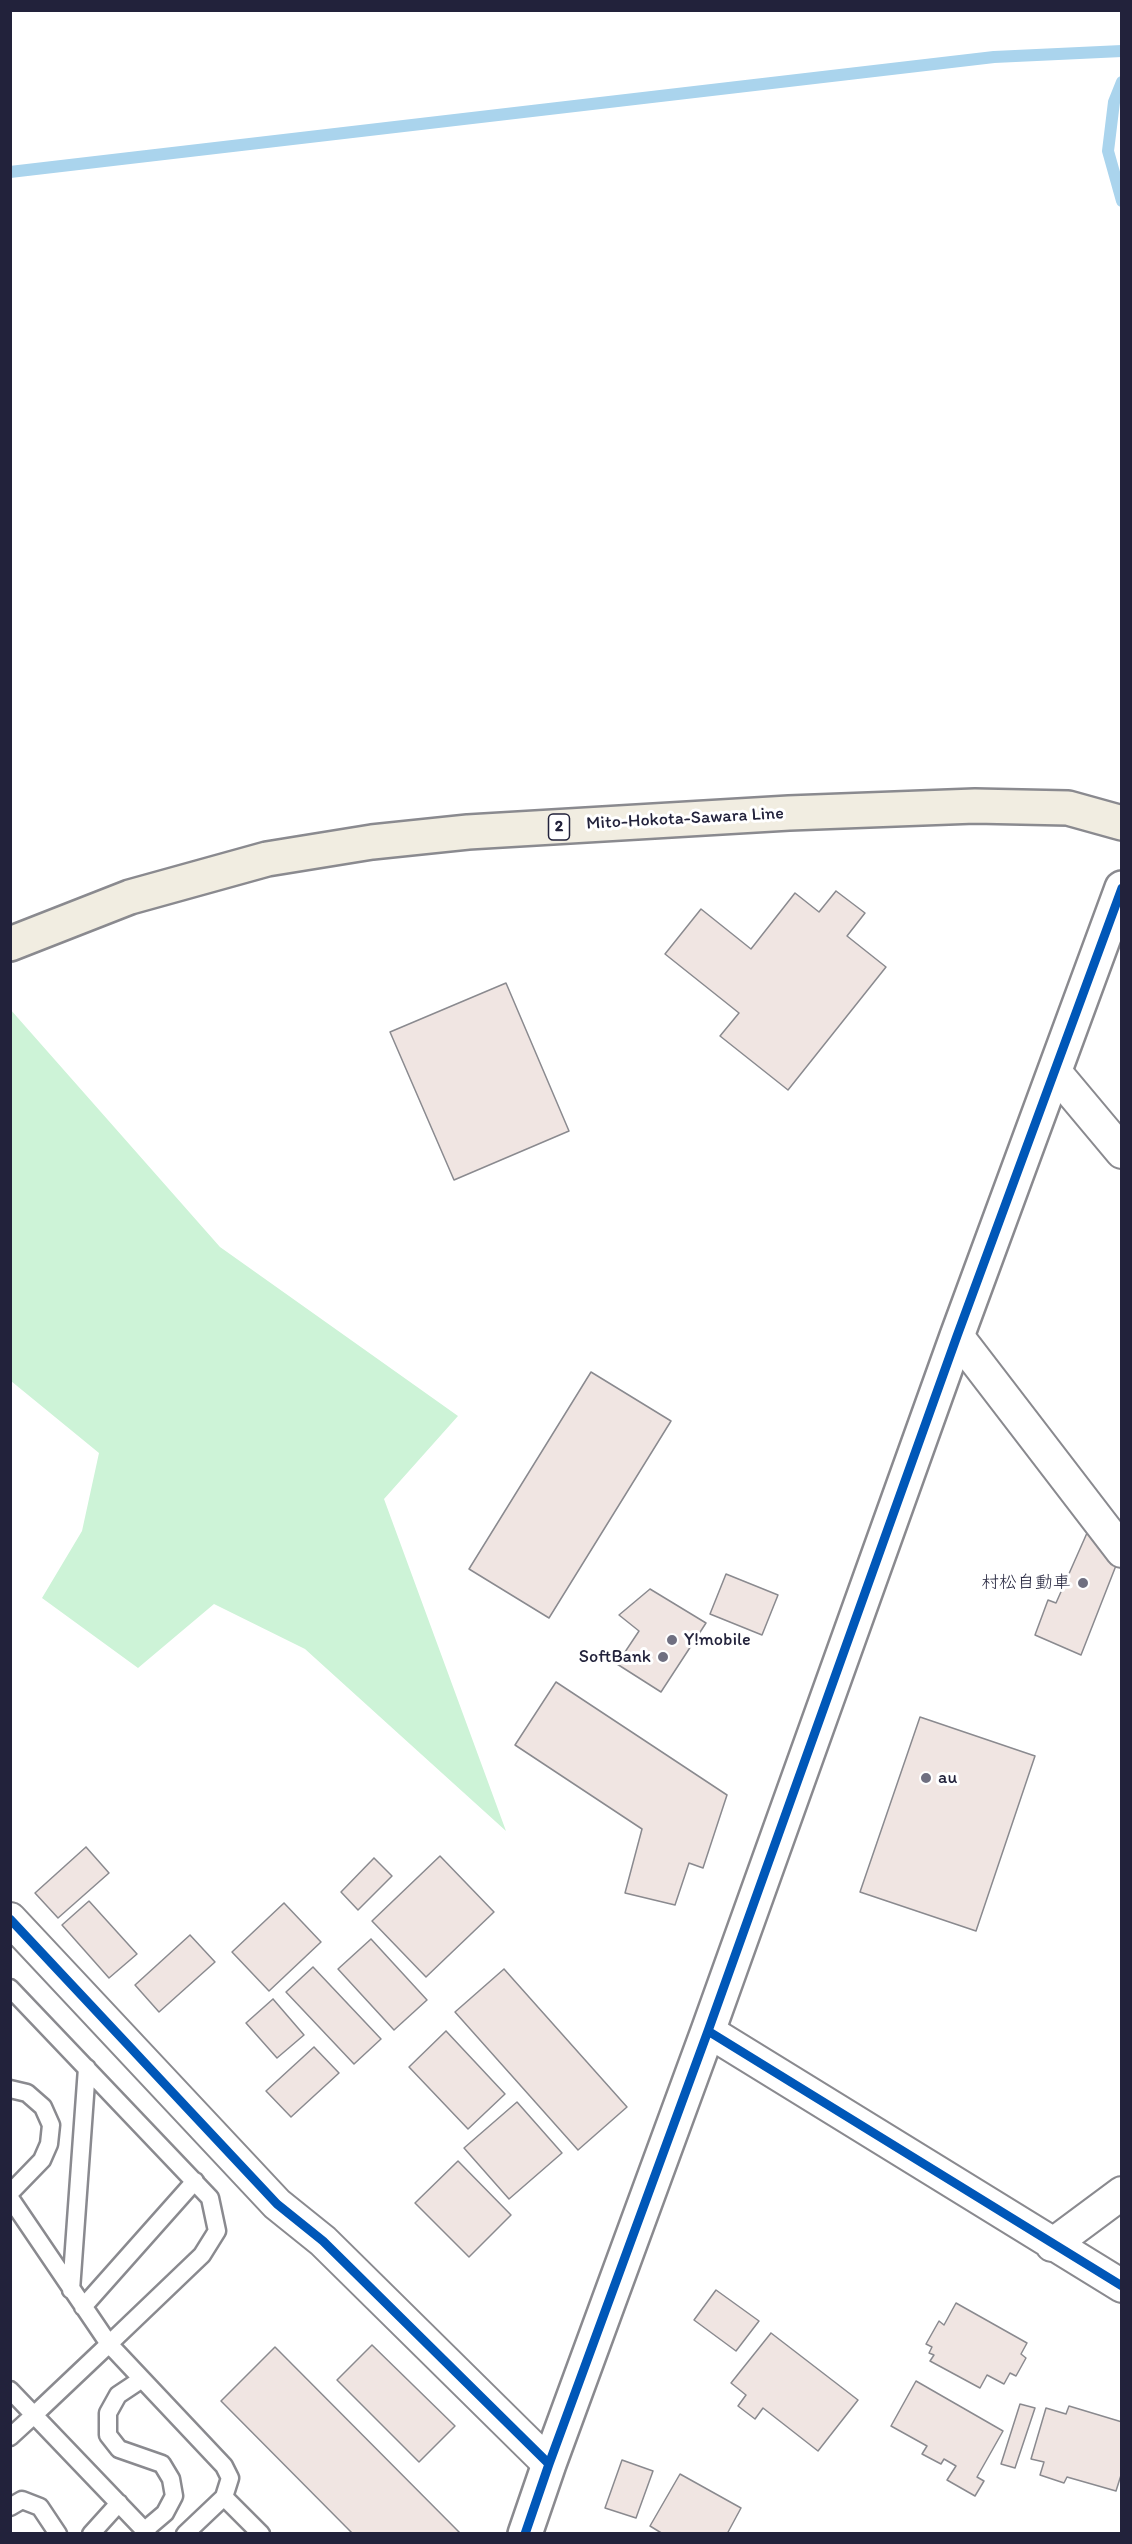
<!DOCTYPE html>
<html>
<head>
<meta charset="utf-8">
<style>
	body { margin:0 }
	#map { position:relative; width:1132px; height:2544px; overflow:hidden; background:#fff; font-family:Itim,sans-serif }
	canvas { display:block }
	.frame { position:absolute; inset:0; border:12px solid #22223b; pointer-events:none }
</style>
</head>
<body>
<div id="map">
<canvas width="1132" height="2544"></canvas>
<div class="frame"></div>
</div>
<script>
const ctx = document.querySelector('canvas').getContext('2d');
ctx.lineJoin = 'round';
function paint(path, color) { ctx.fillStyle = color; ctx.fill(path, 'evenodd'); }
const shape = rows => new Path2D(rows.map(r => 'M' + r).join(''));
function stroke(path, color, width, dash) { ctx.strokeStyle = color; ctx.lineWidth = width; ctx.lineCap = dash ? 'butt' : 'round'; ctx.setLineDash(dash || []); ctx.stroke(path); }
function drawText(font, color, halo, rows, align = 'center') {
  ctx.font = font + ' Itim,"Klee One",sans-serif'; ctx.lineWidth = 6; ctx.setLineDash([]); ctx.textBaseline = 'middle'; ctx.strokeStyle = halo; ctx.fillStyle = color; for (const [text, x, y, turn = 0] of rows) {
    ctx.save(); ctx.translate(x, y); ctx.rotate((+turn || 0) * Math.PI / 180); ctx.textAlign = isNaN(turn) ? turn : align; if (halo) ctx.strokeText(text, 0, 0); ctx.fillText(text, 0, 0); ctx.restore();
  }
}
const green = shape([
	[10,1009,220,1247,458,1416,384,1499,506,1831,305,1649,214,1604,138,1668,42,1598,82,1531,99,1453,11,1381]
]);
const stream = shape([
	[1122,82,1114,102,1108,151,1122,201],
	[10,172,994,57,1122,51]
]);
const building = shape([
	[836,891,865,913,847,936,886,967,788,1090,720,1036,739,1013,665,954,701,909,751,949,795,893,819,912,836,891],
	[506,983,569,1131,454,1180,390,1032,506,983],
	[591,1372,671,1421,549,1618,469,1569,591,1372],
	[1087,1533,1117,1563,1081,1655,1035,1635,1048,1600,1056,1603,1087,1533],
	[726,1574,778,1595,762,1635,710,1614,726,1574],
	[650,1589,706,1623,661,1692,617,1664,639,1631,619,1615,650,1589],
	[556,1682,727,1795,703,1868,689,1863,675,1905,625,1893,642,1829,515,1745,556,1682],
	[920,1717,1035,1756,976,1931,860,1892,920,1717],
	[86,1847,109,1873,58,1918,35,1893,86,1847],
	[440,1856,494,1912,426,1977,372,1921,440,1856],
	[374,1858,392,1876,358,1910,341,1892,374,1858],
	[89,1901,137,1954,109,1978,62,1925,89,1901],
	[284,1903,321,1942,269,1991,232,1952,284,1903],
	[190,1935,215,1962,159,2012,135,1985,190,1935],
	[371,1939,427,2000,394,2030,338,1969,371,1939],
	[313,1967,381,2039,354,2064,286,1992,313,1967],
	[504,1969,627,2107,578,2150,455,2012,504,1969],
	[273,1999,304,2035,277,2058,246,2023,273,1999],
	[446,2031,505,2094,468,2129,409,2067,446,2031],
	[314,2047,339,2073,291,2117,266,2091,314,2047],
	[517,2102,562,2153,509,2199,464,2148,517,2102],
	[458,2161,511,2215,469,2257,415,2203,458,2161],
	[716,2290,759,2321,736,2351,694,2320,716,2290],
	[956,2303,1027,2343,1021,2354,1026,2358,1016,2376,1010,2373,1004,2384,987,2375,980,2388,930,2361,934,2355,929,2353,932,2347,926,2344,939,2321,944,2325,956,2303],
	[771,2333,858,2400,818,2451,763,2408,755,2419,738,2406,746,2395,731,2383,771,2333],
	[372,2345,455,2426,419,2462,337,2380,372,2345],
	[275,2347,461,2534,353,2534,221,2401,275,2347],
	[916,2381,1003,2431,977,2477,984,2481,975,2496,947,2480,956,2466,944,2459,941,2464,922,2454,927,2446,891,2426,916,2381],
	[1020,2404,1035,2408,1015,2468,1001,2464,1020,2404],
	[1069,2406,1122,2422,1122,2472,1116,2491,1067,2477,1064,2483,1040,2475,1044,2462,1031,2459,1046,2408,1066,2414,1069,2406],
	[622,2460,653,2471,636,2518,605,2508,622,2460],
	[680,2474,741,2508,727,2534,663,2534,650,2526,680,2474]
]);
const lane = shape([
	[10,1988,210,2198,217,2231,202,2255,109,2344,224,2466,230,2478,224,2497,185,2534],
	[10,2089,27,2093,43,2107,51,2125,49,2144,42,2160,10,2193],
	[10,2198,109,2344,34,2415,148,2534],
	[71,2290,87,2068],
	[83,2307,195,2181],
	[142,2379,118,2395,108,2413,108,2435,119,2449,162,2464,171,2479,174,2496,165,2513,145,2530],
	[10,2390,34,2415,10,2437],
	[224,2497,261,2534],
	[10,2507,22,2500,40,2507,58,2534],
	[91,2534,119,2503]
]);
const street = shape([
	[1055,1072,1122,1152],
	[957,1336,1122,1551],
	[10,1919,277,2204,323,2241,549,2464],
	[708,2031,1122,2286],
	[1052,2245,1122,2193]
]);
const secondary = shape([
	[525,2534,549,2464,708,2031,957,1336,1122,888]
]);
const primary = shape([
	[10,944,130,897,267,859,372,842,468,832,789,813,975,806,1068,808,1122,823]
]);
const cycleway = shape([
	[10,1919,277,2204,323,2241,549,2464],
	[708,2031,1122,2286],
	[525,2534,549,2464,708,2031,957,1336,1122,888]
]);
const markers = [
	[1083,1583,6,"#6f6f80"],
	[672,1640,6,"#6f6f80"],
	[663,1657,6,"#6f6f80"],
	[926,1778,6,"#6f6f80"]
];
const shields = [
	[559,827,21]
];
const shieldNames = [
	["2",559,827]
];
const streetNames = [
	["Mito-Hokota-Sawara Line",685,819,-3]
];
const poiNames = [
	["村松自動車",1071,1583],
	["Y!mobile",684,1640,"left"],
	["SoftBank",651,1657],
	["au",938,1778,"left"]
];
paint(green, '#cdf3d7');
stroke(stream, '#aad4ed', 12);
paint(building, '#f0e5e2');
stroke(building, '#8a8a8f', 1.5);
stroke(lane, '#8a8a8f', 21);
stroke(street, '#8a8a8f', 36);
stroke(secondary, '#8a8a8f', 38);
stroke(primary, '#8a8a8f', 38);
stroke(lane, '#fff', 16);
stroke(street, '#fff', 32);
stroke(secondary, '#fff', 33);
stroke(primary, '#f1ede1', 33);
stroke(cycleway, '#0057b8', 9);
for (const [x, y, r, color] of markers) { const dot = new Path2D(); dot.arc(x, y, r, 0, 2 * Math.PI); ctx.fillStyle = color; ctx.fill(dot); stroke(dot, '#fff', 2); }
for (const [x, y, w] of shields) { const box = new Path2D(); box.roundRect(x - w / 2, y - 13, w, 26, 4.5); ctx.fillStyle = '#fff'; ctx.fill(box); stroke(box, '#22223b', 1.5); }
drawText('bold 16px', '#22223b', null, shieldNames);
drawText('18px', '#22223b', '#fff', streetNames);
drawText('18px', '#22223b', '#fff', poiNames, 'right');
</script>
</body>
</html>
